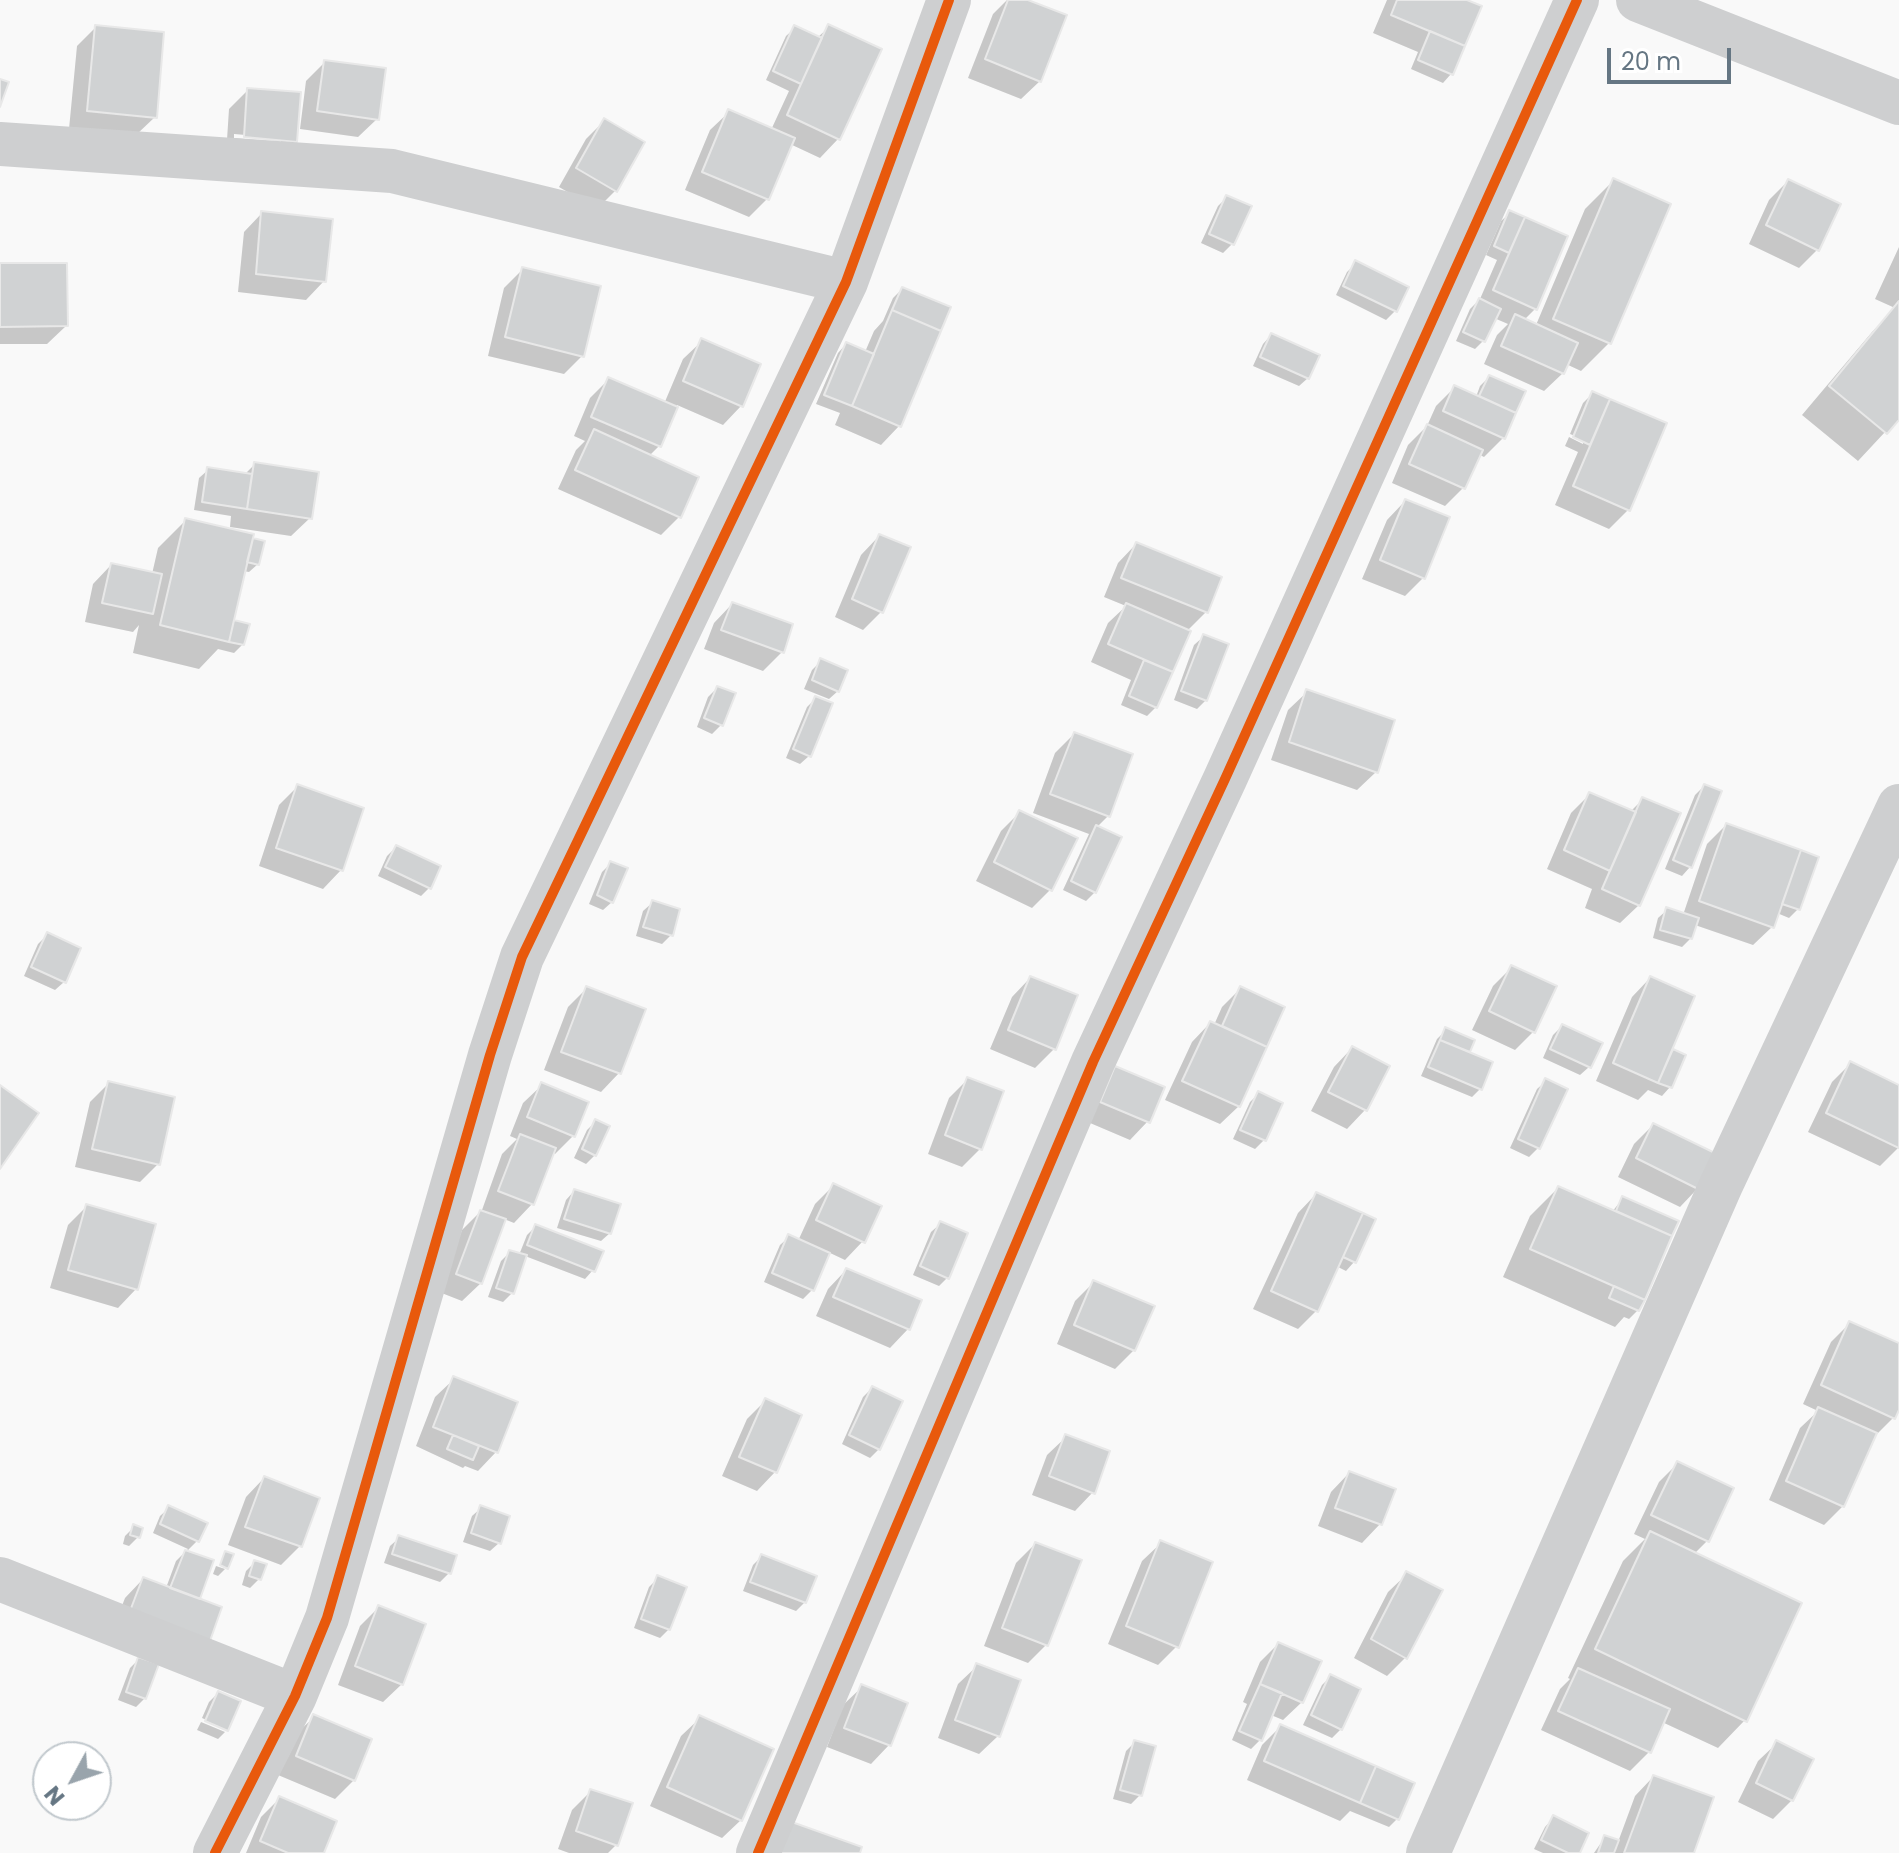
<!DOCTYPE html>
<html>
<head>
<meta charset="utf-8">
<style>
	body { margin:0 }
	#map { position:relative; width:1899px; height:1853px; overflow:hidden; background:#f9f9f9; font-family:Poppins,sans-serif }
	canvas { display:block }
	.north { position:absolute; left:32px; top:1741px; width:80px; height:80px; box-sizing:border-box; background:#fff; border:2px solid #c1c8cd; border-radius:50%; rotate:230deg; font-size:22px; font-weight:700; line-height:32px; text-align:center; color:#657683 }
	.north::after { content:''; display:block; margin:auto; width:28px; height:36px; background:#99a4ac; clip-path:polygon(50% 0,100% 100%,50% 72%,0 100%) }
	.scale { position:absolute; left:1607px; top:48px; width:124px; height:36px; box-sizing:border-box; border:4px solid #657683; border-top:0; padding-left:10px; font-size:24px; line-height:28px; white-space:nowrap; color:#657683; -webkit-text-stroke:6px #fff; paint-order:stroke }
</style>
</head>
<body>
<div id="map">
<canvas width="1899" height="1853"></canvas>
<div class="north">N</div>
<div class="scale">20 m</div>
</div>
<script>
const ctx = document.querySelector('canvas').getContext('2d');
ctx.lineJoin = 'round';
function paint(path, color) { ctx.fillStyle = color; ctx.fill(path, 'evenodd'); }
const shape = rows => new Path2D(rows.map(r => 'M' + r).join(''));
function stroke(path, color, width, dash) { ctx.strokeStyle = color; ctx.lineWidth = width; ctx.lineCap = dash ? 'butt' : 'round'; ctx.setLineDash(dash || []); ctx.stroke(path); }
const shadow = shape([
	[1007,0,1022,0,1040,81,1021,99,968,78,993,14],
	[1387,0,1461,0,1451,74,1443,83,1411,69,1418,52,1373,33],
	[96,27,155,117,136,135,69,129,77,46],
	[829,27,838,139,820,158,790,144,767,199,749,217,685,190,710,130,729,112,771,130,789,91,766,80,786,36,795,28,817,38],
	[325,62,377,119,358,137,300,129,306,81],
	[248,90,295,141,277,159,226,155,229,109],
	[234,134,281,138,281,142,234,138],
	[604,121,615,191,597,209,559,187,586,139],
	[1613,181,1609,343,1581,371,1566,364,1563,373,1544,391,1484,364,1497,335,1508,324,1494,318,1483,341,1475,349,1456,341,1470,309,1480,299,1497,260,1486,255,1501,221,1510,213,1519,225,1525,219,1535,309,1524,320,1536,325,1585,209],
	[1788,181,1818,249,1799,268,1749,244,1769,200],
	[1227,197,1232,244,1223,253,1201,243,1218,206],
	[262,213,324,281,306,300,238,292,244,232],
	[1899,247,1899,417,1858,461,1802,415,1872,332,1895,308,1875,299],
	[1356,263,1395,311,1386,320,1336,295,1347,272],
	[0,265,66,326,47,344,0,344],
	[523,269,582,356,564,374,488,356,504,288],
	[902,289,899,426,881,445,835,425,840,413,816,404,838,353,846,344,865,352,874,331,883,321,893,298],
	[1271,335,1308,378,1299,386,1253,366,1263,344],
	[702,341,741,406,723,425,677,405,659,446,649,456,679,517,661,535,558,489,576,450,585,441,574,436,590,398,608,380,664,404,683,359],
	[1489,377,1523,392,1503,438,1484,457,1478,454,1463,488,1445,506,1392,483,1408,445,1427,426,1436,406,1455,387,1476,397,1480,386],
	[1592,394,1664,425,1628,510,1609,529,1555,505,1578,452,1565,446,1569,437,1583,444,1583,439,1570,434,1583,403],
	[255,464,310,518,291,536,230,527,231,516,194,510,199,478,208,470,244,475],
	[1405,501,1424,577,1405,596,1362,579,1387,520],
	[186,520,258,564,249,572,243,571,230,627,243,644,234,653,218,649,199,669,133,653,139,625,133,632,85,622,93,584,111,565,152,574,158,548],
	[879,536,882,611,863,630,835,617,861,555],
	[1136,544,1206,612,1187,631,1189,632,1156,707,1147,716,1121,705,1131,680,1091,662,1108,623,1126,606,1104,597,1118,563],
	[732,604,782,652,763,671,704,649,714,623],
	[1203,637,1206,700,1197,709,1174,700,1194,645],
	[821,661,838,691,829,699,804,689,812,670],
	[717,688,721,725,712,734,697,727,708,697],
	[1307,692,1376,772,1357,790,1271,760,1288,710],
	[816,698,809,756,800,764,786,758,807,707],
	[1074,734,1108,816,1097,827,1095,892,1086,901,1063,890,1089,834,1033,813,1055,753],
	[1704,786,1690,867,1682,876,1665,869,1695,795],
	[297,787,341,870,323,889,259,866,279,805],
	[1590,794,1630,812,1643,799,1639,905,1620,923,1585,908,1592,889,1547,869,1571,813],
	[1020,812,1051,889,1032,908,976,881,1001,831],
	[1726,825,1798,909,1789,918,1777,913,1772,927,1753,945,1695,925,1691,938,1682,947,1653,938,1658,918,1667,910,1683,915,1707,844],
	[396,847,430,887,421,896,378,876,387,856],
	[611,863,612,902,603,910,589,904,602,872],
	[652,903,671,935,662,944,636,936,643,911],
	[47,935,64,982,55,990,24,976,38,944],
	[1512,967,1534,1031,1515,1050,1472,1030,1493,986],
	[1030,978,1076,997,1054,1049,1035,1068,990,1049,1012,997],
	[1650,978,1667,1057,1673,1051,1670,1087,1662,1096,1648,1090,1638,1100,1596,1081,1632,997],
	[587,988,619,1073,601,1092,544,1070,568,1007],
	[1240,989,1282,1008,1239,1106,1220,1124,1165,1100,1192,1042,1210,1023,1214,1025,1222,1007],
	[1562,1026,1589,1067,1580,1075,1543,1058,1553,1035],
	[1446,1030,1473,1041,1467,1054,1481,1088,1472,1097,1421,1076,1437,1039],
	[1352,1048,1365,1110,1347,1129,1311,1111,1334,1067],
	[1851,1063,1899,1087,1899,1147,1880,1166,1808,1132,1832,1082],
	[968,1079,980,1149,962,1167,928,1154,949,1098],
	[1546,1081,1565,1090,1538,1148,1529,1157,1510,1148,1537,1089],
	[108,1084,158,1164,140,1182,75,1167,90,1102],
	[542,1085,573,1136,555,1154,552,1153,532,1204,514,1223,504,1219,481,1283,462,1301,439,1292,462,1230,482,1210,502,1154,517,1139,510,1136,523,1103],
	[1097,1087,1148,1121,1130,1140,1083,1120],
	[1259,1093,1280,1104,1264,1140,1255,1149,1233,1139,1250,1102],
	[596,1121,595,1155,586,1164,574,1158,587,1130],
	[1653,1125,1698,1188,1680,1207,1618,1177,1634,1144],
	[833,1186,863,1241,845,1260,828,1252,812,1290,803,1299,764,1282,780,1245,789,1237,798,1241,815,1204],
	[1558,1188,1612,1212,1623,1198,1676,1222,1638,1310,1629,1319,1624,1317,1615,1327,1503,1277,1530,1216],
	[574,1191,610,1233,601,1241,557,1228,566,1200],
	[1316,1194,1354,1262,1346,1271,1336,1266,1316,1311,1298,1329,1253,1309,1298,1213],
	[87,1206,136,1289,118,1308,50,1288,68,1225],
	[940,1224,948,1277,939,1286,913,1275,931,1232],
	[536,1226,593,1270,585,1279,525,1256,512,1293,503,1302,488,1297,501,1261,510,1252,519,1255,527,1235],
	[846,1270,920,1301,908,1329,890,1348,816,1316,828,1289],
	[1094,1282,1134,1350,1115,1369,1057,1344,1075,1301],
	[1849,1324,1899,1346,1899,1405,1893,1418,1875,1436,1843,1506,1824,1525,1769,1500,1800,1428,1818,1411,1803,1404,1831,1342],
	[454,1379,496,1452,478,1471,465,1466,463,1468,416,1446,435,1397],
	[872,1388,879,1449,870,1458,842,1444,863,1397],
	[765,1401,799,1416,775,1472,757,1491,722,1476,747,1419],
	[1066,1437,1093,1492,1075,1511,1032,1495,1047,1455],
	[1678,1463,1707,1541,1694,1554,1745,1720,1718,1748,1662,1722,1649,1752,1630,1771,1541,1730,1560,1689,1570,1679,1568,1678,1623,1561,1645,1539,1634,1534,1659,1482],
	[1349,1473,1380,1524,1362,1543,1318,1526,1331,1492],
	[264,1478,318,1499,300,1546,281,1565,228,1545,246,1497],
	[169,1508,197,1541,186,1552,211,1561,113,1629,125,1598,143,1579,166,1588,176,1561,188,1549,153,1533,160,1516],
	[481,1508,499,1543,490,1551,463,1542,472,1516],
	[134,1527,138,1537,129,1546,123,1544,125,1536],
	[399,1538,449,1573,440,1582,384,1563,390,1546],
	[1161,1543,1177,1646,1158,1665,1108,1644,1142,1561],
	[1035,1544,1046,1645,1028,1663,984,1646,1016,1563],
	[761,1557,805,1602,796,1611,743,1591,753,1565],
	[255,1562,259,1579,250,1588,242,1585,246,1571],
	[216,1566,225,1569,218,1576,213,1574],
	[1407,1574,1406,1657,1387,1676,1354,1658,1388,1592],
	[658,1578,669,1629,660,1638,634,1628,649,1587],
	[378,1608,402,1684,383,1702,338,1685,360,1626],
	[1278,1644,1302,1702,1283,1720,1271,1715,1260,1740,1251,1749,1232,1740,1247,1704,1243,1702,1260,1662],
	[139,1659,145,1698,136,1707,118,1700,130,1668],
	[977,1666,998,1736,979,1754,938,1738,958,1684],
	[1331,1676,1341,1729,1332,1738,1303,1725,1322,1685],
	[862,1687,889,1745,871,1764,827,1747,843,1705],
	[218,1693,227,1730,225,1731,225,1728,202,1718,209,1702],
	[314,1717,354,1780,335,1799,278,1775,295,1735],
	[700,1718,741,1820,722,1838,650,1806,681,1736],
	[201,1722,225,1732,218,1739,197,1730],
	[1280,1727,1397,1819,1389,1827,1350,1811,1340,1821,1247,1780,1262,1745],
	[1135,1742,1140,1795,1131,1804,1113,1799,1126,1751],
	[1777,1743,1792,1800,1773,1819,1738,1802,1758,1761],
	[1653,1777,1692,1853,1594,1853,1605,1837,1618,1842,1635,1796],
	[591,1791,616,1845,608,1853,569,1853,558,1849,572,1810],
	[279,1799,322,1853,246,1853,261,1817],
	[1553,1818,1578,1853,1543,1853,1534,1849,1545,1827]
]);
const building = shape([
	[1008,0,1028,0,1067,15,1041,82,985,59,1008,0],
	[1397,0,1467,0,1482,6,1465,46,1391,15,1397,0],
	[828,24,882,49,840,140,787,115,828,24],
	[95,25,164,32,157,118,87,111,95,25],
	[794,25,822,38,801,84,773,71,794,25],
	[1430,31,1465,46,1453,75,1418,60,1430,31],
	[324,60,386,68,379,120,317,111,324,60],
	[0,79,9,82,0,107,0,79],
	[247,88,301,92,297,142,244,137,247,88],
	[728,109,795,138,769,200,702,172,728,109],
	[604,118,645,142,617,192,576,168,604,118],
	[1613,178,1671,204,1611,344,1553,319,1613,178],
	[1788,179,1841,204,1819,251,1766,225,1788,179],
	[1226,195,1252,206,1234,245,1209,234,1226,195],
	[1509,210,1525,217,1509,253,1494,246,1509,210],
	[261,211,333,219,326,282,256,274,261,211],
	[1525,217,1568,236,1537,310,1493,290,1525,217],
	[1355,260,1409,287,1397,312,1343,286,1355,260],
	[0,263,67,263,68,326,0,327,0,263],
	[522,267,601,286,584,357,505,337,522,267],
	[902,287,951,307,941,331,892,310,902,287],
	[1479,298,1501,309,1485,342,1463,332,1479,298],
	[1899,301,1899,420,1887,434,1829,386,1899,301],
	[892,310,941,331,901,427,852,406,892,310],
	[1515,314,1578,343,1564,374,1501,346,1515,314],
	[1271,333,1320,355,1309,379,1260,357,1271,333],
	[701,338,761,364,743,407,683,381,701,338],
	[846,342,874,354,852,406,824,395,846,342],
	[1489,375,1526,391,1516,413,1479,396,1489,375],
	[608,377,678,407,661,447,591,417,608,377],
	[1454,385,1516,413,1505,439,1443,411,1454,385],
	[1592,391,1610,399,1590,445,1573,437,1592,391],
	[1610,399,1667,423,1630,511,1573,486,1610,399],
	[1427,424,1483,450,1465,489,1409,464,1427,424],
	[594,429,699,477,681,518,575,470,594,429],
	[254,462,319,472,312,519,247,509,254,462],
	[207,467,252,474,247,509,202,502,207,467],
	[1405,499,1450,517,1425,579,1380,560,1405,499],
	[185,518,254,534,229,642,160,625,185,518],
	[879,534,911,547,883,613,852,599,879,534],
	[253,538,265,541,259,565,247,562,253,538],
	[1136,542,1222,577,1208,613,1121,578,1136,542],
	[111,563,162,574,153,614,102,603,111,563],
	[732,602,793,624,784,653,721,630,732,602],
	[1126,603,1191,631,1173,672,1108,644,1126,603],
	[234,620,250,624,244,645,229,642,234,620],
	[1203,634,1229,644,1207,701,1181,691,1203,634],
	[820,658,848,670,839,692,812,680,820,658],
	[1144,660,1173,672,1157,708,1129,696,1144,660],
	[717,686,736,693,723,726,704,718,717,686],
	[1306,689,1395,720,1378,773,1289,742,1306,689],
	[815,696,833,703,811,757,793,749,815,696],
	[1074,732,1133,754,1110,817,1050,794,1074,732],
	[297,784,364,808,343,871,276,848,297,784],
	[1704,784,1722,791,1692,868,1673,860,1704,784],
	[1589,792,1636,812,1610,871,1564,850,1589,792],
	[1642,797,1681,813,1640,906,1602,889,1642,797],
	[1019,810,1078,838,1052,891,994,862,1019,810],
	[1726,823,1801,850,1774,928,1699,901,1726,823],
	[1096,825,1122,837,1096,893,1071,881,1096,825],
	[396,845,441,866,431,889,385,867,396,845],
	[1801,850,1819,857,1800,910,1782,904,1801,850],
	[610,861,628,868,613,903,597,895,610,861],
	[652,900,680,909,673,936,643,927,652,900],
	[1666,907,1699,918,1692,939,1660,930,1666,907],
	[47,932,81,948,66,983,31,967,47,932],
	[1511,965,1557,986,1535,1033,1489,1011,1511,965],
	[1030,976,1078,995,1056,1050,1008,1030,1030,976],
	[1650,976,1695,996,1658,1083,1613,1063,1650,976],
	[586,986,646,1009,621,1074,561,1052,586,986],
	[1240,986,1285,1007,1267,1047,1222,1026,1240,986],
	[1210,1021,1267,1047,1240,1107,1182,1081,1210,1021],
	[1562,1024,1603,1043,1591,1068,1550,1049,1562,1024],
	[1445,1027,1475,1040,1470,1052,1440,1040,1445,1027],
	[1440,1040,1493,1062,1482,1090,1428,1067,1440,1040],
	[1352,1046,1390,1066,1367,1111,1328,1092,1352,1046],
	[1673,1049,1686,1055,1672,1088,1658,1083,1673,1049],
	[1850,1061,1899,1085,1899,1148,1826,1113,1850,1061],
	[1115,1066,1165,1087,1150,1123,1100,1102,1115,1066],
	[967,1077,1004,1091,982,1150,945,1135,967,1077],
	[1545,1078,1568,1089,1540,1149,1518,1139,1545,1078],
	[108,1081,175,1097,160,1165,92,1149,108,1081],
	[541,1082,589,1102,575,1137,527,1117,541,1082],
	[0,1085,39,1113,0,1169,0,1085],
	[1258,1091,1283,1103,1266,1141,1240,1130,1258,1091],
	[595,1119,610,1126,596,1156,582,1149,595,1119],
	[1653,1123,1717,1154,1700,1190,1636,1158,1653,1123],
	[520,1134,556,1148,534,1205,498,1191,520,1134],
	[833,1183,882,1206,865,1243,816,1220,833,1183],
	[1558,1186,1672,1236,1645,1300,1530,1249,1558,1186],
	[574,1189,621,1204,611,1234,564,1219,574,1189],
	[1316,1192,1363,1213,1318,1312,1271,1291,1316,1192],
	[1622,1196,1679,1221,1672,1236,1616,1211,1622,1196],
	[86,1204,156,1224,138,1290,68,1270,86,1204],
	[480,1210,506,1219,482,1284,456,1274,480,1210],
	[1363,1213,1376,1219,1356,1263,1343,1257,1363,1213],
	[940,1221,968,1233,949,1279,920,1266,940,1221],
	[535,1224,604,1251,595,1272,527,1245,535,1224],
	[788,1234,830,1253,814,1291,772,1273,788,1234],
	[509,1250,527,1255,514,1294,496,1288,509,1250],
	[846,1268,922,1300,910,1330,833,1297,846,1268],
	[1093,1280,1155,1306,1135,1351,1074,1325,1093,1280],
	[1614,1286,1645,1300,1639,1311,1609,1298,1614,1286],
	[1849,1321,1899,1343,1899,1410,1895,1419,1821,1385,1849,1321],
	[453,1376,518,1402,498,1453,433,1427,453,1376],
	[872,1386,903,1401,880,1450,849,1435,872,1386],
	[765,1398,802,1415,777,1473,739,1457,765,1398],
	[1818,1407,1877,1433,1844,1507,1786,1481,1818,1407],
	[1065,1434,1110,1451,1095,1494,1049,1476,1065,1434],
	[453,1435,479,1446,473,1460,447,1449,453,1435],
	[1677,1461,1734,1488,1709,1542,1651,1515,1677,1461],
	[1349,1471,1396,1489,1382,1525,1335,1508,1349,1471],
	[264,1476,320,1498,302,1547,245,1527,264,1476],
	[168,1505,208,1523,199,1542,160,1524,168,1505],
	[480,1505,510,1516,501,1544,471,1533,480,1505],
	[133,1524,143,1528,140,1538,130,1535,133,1524],
	[1650,1531,1802,1603,1747,1722,1595,1649,1650,1531],
	[398,1535,457,1555,451,1574,392,1554,398,1535],
	[1160,1540,1213,1562,1179,1648,1126,1626,1160,1540],
	[1035,1542,1082,1560,1048,1646,1002,1628,1035,1542],
	[185,1550,214,1560,200,1599,170,1588,185,1550],
	[225,1551,234,1554,228,1569,220,1565,225,1551],
	[761,1554,817,1576,806,1603,750,1582,761,1554],
	[254,1560,267,1564,261,1580,249,1576,254,1560],
	[1406,1571,1443,1590,1407,1659,1371,1639,1406,1571],
	[657,1575,687,1587,670,1630,641,1619,657,1575],
	[143,1577,222,1607,210,1641,130,1611,143,1577],
	[378,1605,426,1624,403,1685,355,1666,378,1605],
	[1278,1642,1322,1661,1303,1703,1260,1684,1278,1642],
	[138,1657,159,1664,146,1699,126,1692,138,1657],
	[976,1663,1021,1680,1000,1737,955,1720,976,1663],
	[1578,1668,1670,1709,1651,1753,1558,1711,1578,1668],
	[1330,1674,1361,1689,1342,1730,1311,1715,1330,1674],
	[861,1684,908,1703,891,1746,844,1728,861,1684],
	[1260,1684,1282,1693,1262,1741,1239,1731,1260,1684],
	[218,1691,241,1701,228,1731,205,1721,218,1691],
	[313,1714,372,1739,355,1781,296,1756,313,1714],
	[699,1715,774,1749,742,1821,667,1787,699,1715],
	[1280,1724,1376,1766,1360,1803,1264,1761,1280,1724],
	[1134,1740,1156,1746,1142,1796,1120,1790,1134,1740],
	[1776,1740,1814,1759,1793,1801,1756,1783,1776,1740],
	[1376,1766,1415,1783,1399,1820,1360,1803,1376,1766],
	[1653,1775,1714,1797,1694,1853,1624,1853,1653,1775],
	[590,1789,633,1803,618,1846,576,1831,590,1789],
	[279,1796,337,1821,324,1853,288,1853,260,1841,279,1796],
	[1553,1815,1589,1833,1580,1853,1568,1853,1541,1840,1553,1815],
	[789,1821,862,1847,860,1853,779,1853,789,1821],
	[1604,1835,1619,1840,1614,1853,1598,1853,1604,1835]
]);
const street = shape([
	[1638,0,1899,103],
	[0,144,392,171,846,282],
	[0,1579,295,1696],
	[215,1853,295,1696,327,1618,490,1055,522,957,846,282,949,0],
	[758,1853,1093,1062,1225,779,1577,0],
	[1428,1853,1721,1185,1899,806]
]);
const cycleway = shape([
	[215,1853,295,1696,327,1618,490,1055,522,957,846,282,949,0],
	[758,1853,1093,1062,1225,779,1577,0]
]);
paint(shadow, '#0003');
paint(building, '#d0d2d3');
stroke(building, '#e8e8e8', 2);
stroke(street, '#cecfd0', 44);
stroke(cycleway, '#e8590c', 10);
</script>
</body>
</html>
